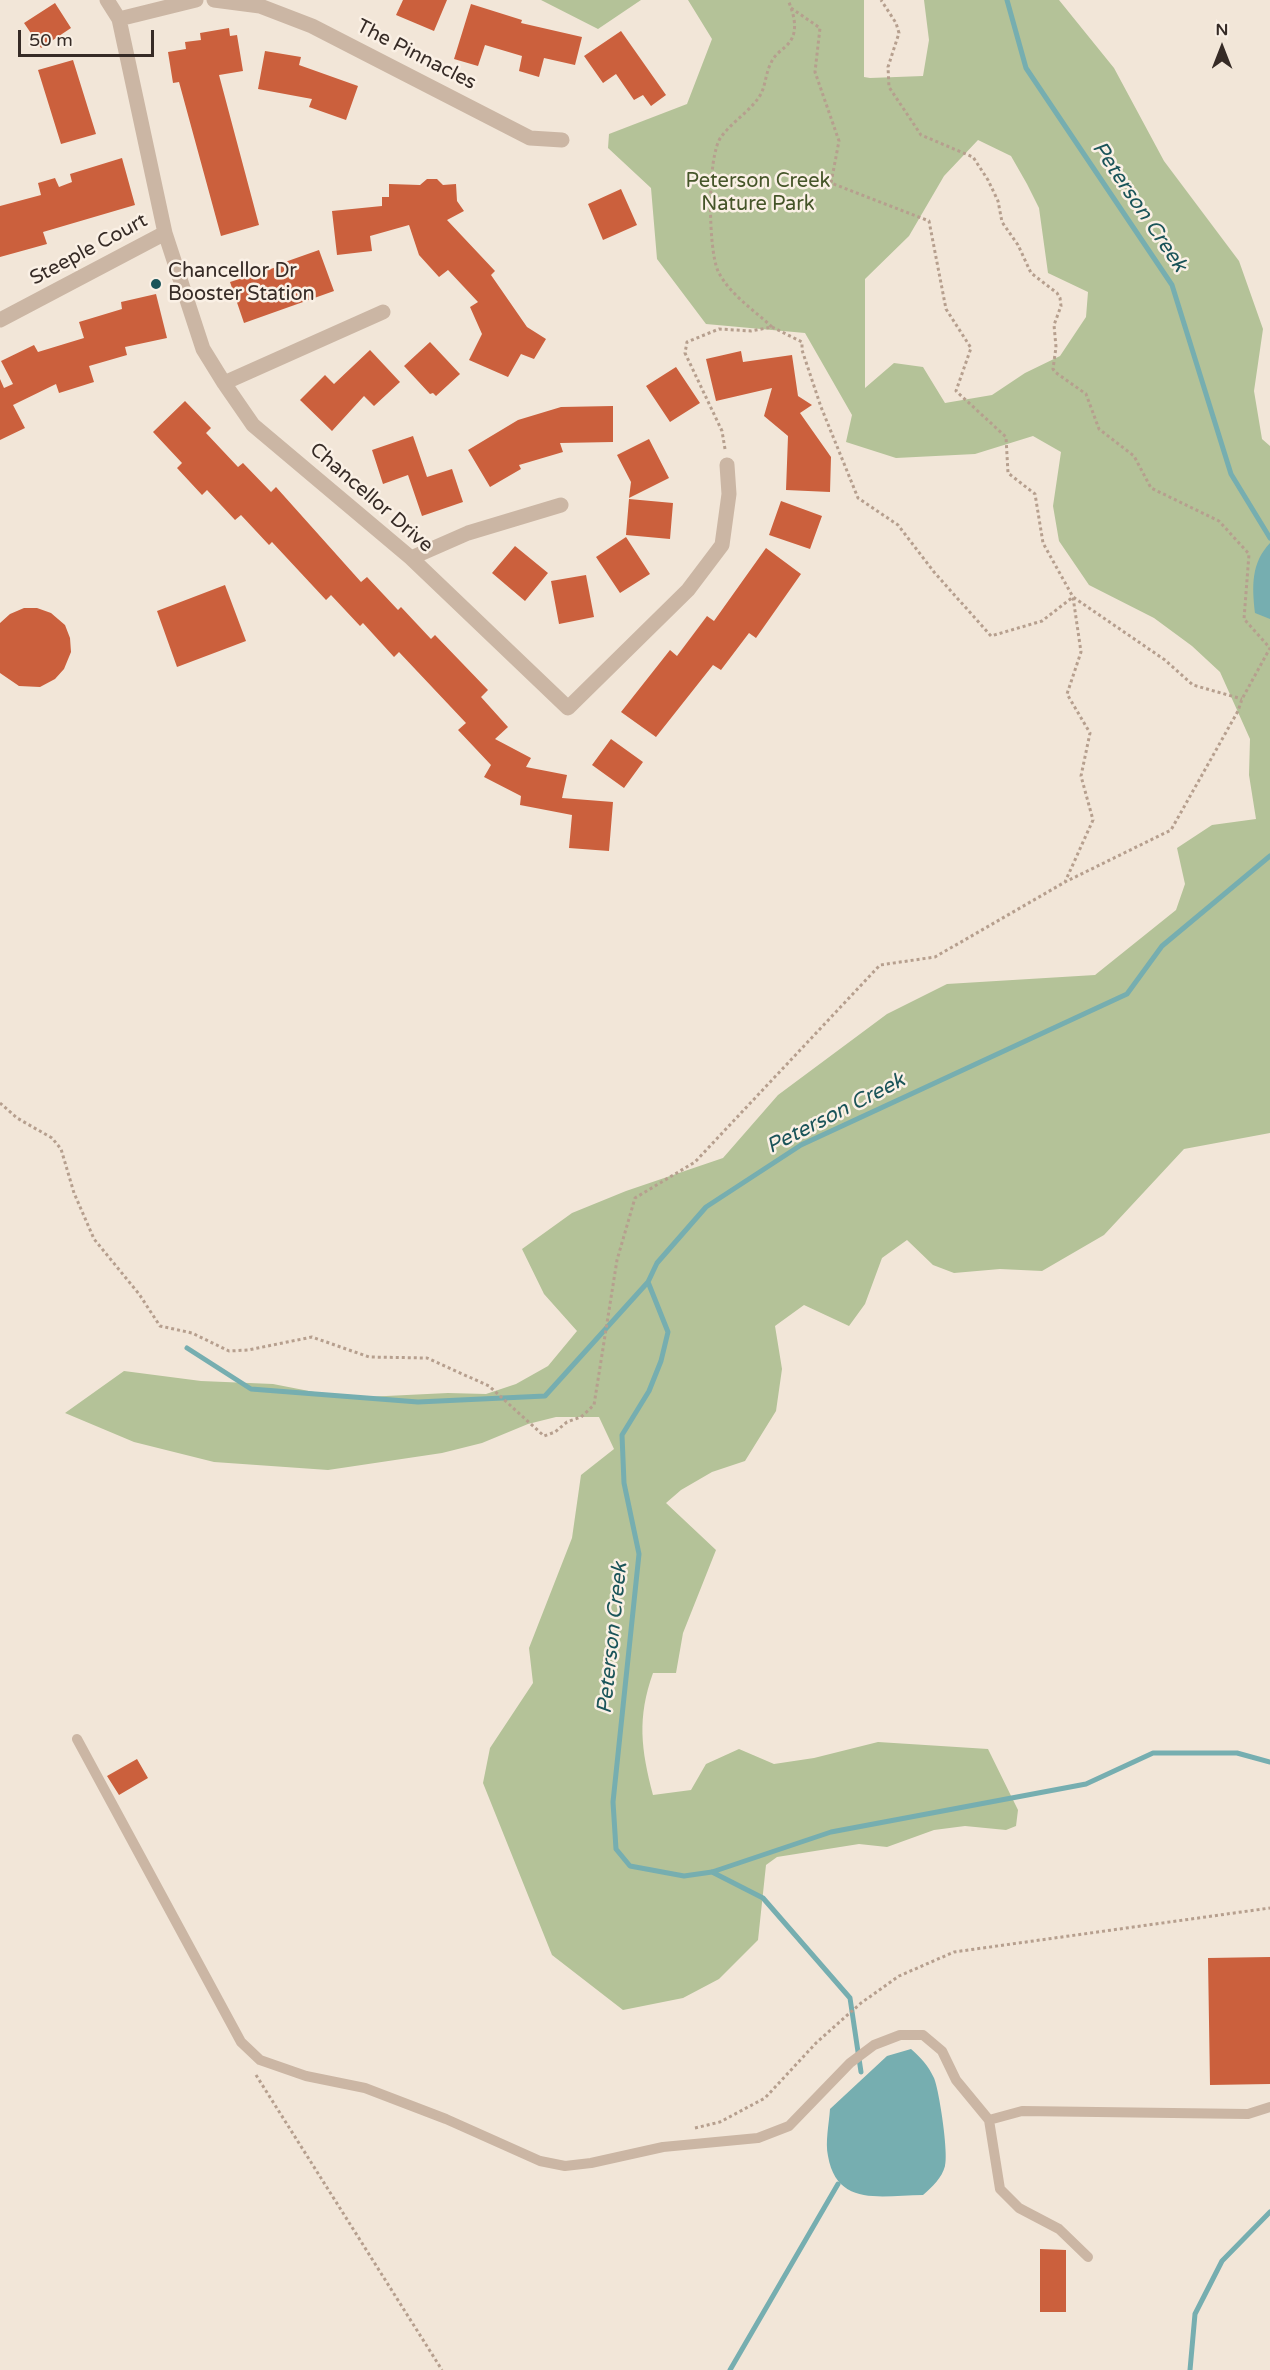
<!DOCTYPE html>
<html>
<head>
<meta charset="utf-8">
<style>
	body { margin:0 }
	#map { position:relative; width:1270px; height:2370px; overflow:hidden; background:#f2e6d8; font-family:"Varela Round",sans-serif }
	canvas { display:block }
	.north { position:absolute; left:1192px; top:18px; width:60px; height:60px; -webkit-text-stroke:4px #faf0e5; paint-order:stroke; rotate:0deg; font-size:16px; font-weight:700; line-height:24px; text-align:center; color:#362b26 }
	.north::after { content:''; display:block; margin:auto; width:21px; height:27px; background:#362b26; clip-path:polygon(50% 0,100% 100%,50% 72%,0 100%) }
	.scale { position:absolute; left:18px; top:30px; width:136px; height:27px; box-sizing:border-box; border:3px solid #362b26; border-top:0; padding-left:8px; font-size:18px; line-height:21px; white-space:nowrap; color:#362b26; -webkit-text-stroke:4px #faf0e5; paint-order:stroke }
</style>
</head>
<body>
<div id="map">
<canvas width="1270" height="2370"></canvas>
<div class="north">N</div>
<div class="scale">50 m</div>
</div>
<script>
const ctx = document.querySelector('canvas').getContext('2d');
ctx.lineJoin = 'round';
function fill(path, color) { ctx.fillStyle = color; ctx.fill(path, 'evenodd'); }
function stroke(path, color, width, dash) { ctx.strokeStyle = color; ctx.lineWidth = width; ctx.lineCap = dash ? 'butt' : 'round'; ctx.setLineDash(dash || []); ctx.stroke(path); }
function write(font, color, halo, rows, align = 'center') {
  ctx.font = font + ' "Varela Round",sans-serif'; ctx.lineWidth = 5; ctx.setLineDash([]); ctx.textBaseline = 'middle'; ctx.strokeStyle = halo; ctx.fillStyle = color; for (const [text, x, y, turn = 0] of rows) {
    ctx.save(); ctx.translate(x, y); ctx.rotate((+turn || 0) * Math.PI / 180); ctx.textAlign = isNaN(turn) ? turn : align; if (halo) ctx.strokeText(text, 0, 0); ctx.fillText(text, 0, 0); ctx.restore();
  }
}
fill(new Path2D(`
	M541,0H641L598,29Z
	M688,0H864V77L870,78L923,76L929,40L924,0H1059L1114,68L1164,161L1239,261L1263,329L1254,391L1262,439L1270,446V1133L1184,1149L1104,1235L1042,1271L1000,1269L954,1273L933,1265L907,1240L882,1258L865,1304L849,1326L804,1305L775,1326L782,1369L776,1411L745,1461L712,1472L681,1490L666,1503L716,1550L683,1633L676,1673H653C637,1718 641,1749 653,1795L691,1790L706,1764L739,1749L774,1764L814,1758L878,1742L988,1749L1018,1810L1016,1826L1006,1830L965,1826L934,1830L887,1847L859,1844L777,1857L766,1865L758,1940L719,1979L683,1998L623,2010L552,1955L483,1783L490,1748L533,1683L529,1648L572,1538L581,1475L614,1449L599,1417H556L528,1424L482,1443L442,1453L328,1470L214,1462L134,1442L65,1413L124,1371L201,1381L273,1384L345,1398L448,1393L486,1394L516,1384L548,1366L577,1331L544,1294L522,1249L572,1213L626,1191L723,1158L778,1095L887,1014L947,984L1095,975L1176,910L1185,884L1177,848L1212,825L1256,819L1249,775L1250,739L1220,672L1192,646L1154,618L1089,585L1059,541L1053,506L1061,452L1033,436L975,454L896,458L846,442L852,415L805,333L706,324L657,259L651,188L608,148L609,134L687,104L712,39ZM978,140L1011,156L1027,184L1039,208L1048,273L1088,292L1086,317L1060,356L1025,373L992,395L945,403L923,367L894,363L865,388V279L909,236L944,176Z`), '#b4c298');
fill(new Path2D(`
	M1270,543V619L1255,613C1252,586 1251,563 1270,543Z
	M911,2049C921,2058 928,2065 934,2078C939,2089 949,2154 945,2166C942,2178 932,2187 923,2195C883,2195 837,2208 828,2156C825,2142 829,2124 830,2109L887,2056Z`), '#76aeb0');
stroke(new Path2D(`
	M1007,0L1026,68L1172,285L1231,474L1270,538
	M648,1282L668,1332L661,1361L649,1391L622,1435L624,1483L639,1554L613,1802L616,1849L630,1866L684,1876L712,1872L831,1832L1086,1784L1153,1753H1237L1270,1762
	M187,1348L251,1389L418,1402L545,1396L648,1282L657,1263L706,1207L801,1145L1127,994L1162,946L1270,856
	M712,1872L763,1898L850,1998L861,2072
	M730,2370L838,2184
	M1190,2370L1195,2314L1222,2261L1270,2212`), '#76aeb0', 5);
fill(new Path2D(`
	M403,0H447L434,31L396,15Z
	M55,3L71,28L41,48L24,23Z
	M471,4L522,20L521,23L582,37L575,65L544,58L539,77L519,71L522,56L485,45L478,66L454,59Z
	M229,28L230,36L237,35L243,71L219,75L259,225L221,236L179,82L173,83L168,52L186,49L185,42L201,40L200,33Z
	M621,31L666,95L651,106L643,95L634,100L616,74L603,83L584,56Z
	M265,51L301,57L299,65L358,86L346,120L309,107L312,99L258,89Z
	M73,60L96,134L61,144L38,70Z
	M122,158L135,205L43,232L47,244L0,257V206L41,195L38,183L55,178L59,187L72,182L70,174Z
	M427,179H437L443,185L456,184L457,201L464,211L447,220L495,271L491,275L527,327L546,339L534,359L521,354L508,377L469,360L482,334L470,307L478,302L448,270L439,277L419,255L409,225L370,236L372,251L337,255L332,211L382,206V197H389V184L420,185Z
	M621,189L637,225L603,240L588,204Z
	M319,250L334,291L244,323L230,282L286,264L285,262Z
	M156,294L167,338L125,347L127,355L89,366L94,382L59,393L56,384L13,405L25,428L0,440V379L4,388L13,384L1,361L34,345L38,352L84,338L79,322L122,309L121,302Z
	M430,342L460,374L436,396L433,393L430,394L404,366Z
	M370,350L400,382L374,406L364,396L332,431L300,400L325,375L334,384Z
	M741,351L743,362L792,355L798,396L812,405L800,413L831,457L830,492L786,490L788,436L764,416L772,388L716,401L706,359Z
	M676,367L700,403L670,422L646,386Z
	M185,401L211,428L206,433L238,467L243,463L271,492L276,487L361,582L367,577L398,610L401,607L431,639L435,635L488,690L481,697L508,727L495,739L531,758L526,767L567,775L562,798L613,802L609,851L569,848L572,815L520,805L521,796L484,777L491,765L458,730L466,723L399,652L394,657L363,623L360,626L331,595L326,600L272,542L269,545L241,515L235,520L207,490L202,495L177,468L182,463L153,432Z
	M613,406V442L560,443L563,452L519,465L521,469L490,487L468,450L518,420L561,407Z
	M413,436L427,477L452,469L463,502L422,516L408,475L383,484L372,450Z
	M649,439L669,478L629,498L631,482L617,455Z
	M629,499L673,503L670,539L626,535Z
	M781,501L822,516L810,549L769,535Z
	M626,537L650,574L620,593L596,557Z
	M515,546L548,573L525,601L492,573Z
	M766,548L801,574L756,638L749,633L721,670L713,665L656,737L621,712L670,650L677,656L707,616L714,621Z
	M586,575L594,617L559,624L551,581Z
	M225,585L246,641L177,667L157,611Z
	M24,608H37L51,613L65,625L70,638L71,652L64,669L55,679L40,687L19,686L0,673V623L10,614Z
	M611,739L643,762L624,788L592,765Z
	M137,1759L148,1778L119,1795L107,1776Z
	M1270,1957V2084L1210,2085L1208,1958Z
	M1040,2249L1066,2250V2312H1040Z`), '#cb603d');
stroke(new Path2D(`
	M791,8L820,28L815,72L839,141L831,183L929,221L946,309L971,348L956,391L1006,437L1008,473L1035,494L1043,543L1073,597L1081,652L1067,694L1090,733L1081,776L1093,820L1065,882
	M772,327L802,342V350L821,407L858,498L898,525L934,572L991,636L1042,621L1073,597L1165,660L1193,685L1242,699
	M725,449L722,431L685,353L687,342L719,329L751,331L772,327C754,310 729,294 718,271C708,249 707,156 721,137C732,122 749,112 759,97C766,87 765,74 771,63C774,55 781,51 786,46C800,34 794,14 788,0
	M0,1103L17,1118L52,1138L61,1149L74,1193L94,1239L139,1294L160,1326L192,1333L229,1351L248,1350L312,1337L369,1357L427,1358L489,1386L544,1436L555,1432L567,1422L581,1417L594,1405L617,1260L635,1198L695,1162L880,965L935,957L1065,882L1171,830L1238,711L1242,699L1270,648L1244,619L1249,554L1219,521L1151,488L1134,456L1099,429L1086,394L1055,372L1053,369L1056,347L1054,325L1061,306L1060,298L1057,293L1031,273L1018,245L1002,222L998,201L988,180L973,157L921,135L889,87L888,67L899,33L896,23L881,0
	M256,2075L442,2370
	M695,2128L720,2122L765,2098L816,2043L861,2003L899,1976L954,1952L1270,1908`), '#b69f8e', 3, [3, 3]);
stroke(new Path2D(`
	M77,1739L241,2042L260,2060L306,2076L365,2088L446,2119L540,2161L565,2166L591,2163L663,2147L758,2138L789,2126L850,2063L874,2045L900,2035H923L942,2051L956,2080L989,2120L1000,2189L1019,2208L1059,2229L1088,2257
	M989,2120L1022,2111L1248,2114L1270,2107`), '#cbb6a4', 10);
stroke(new Path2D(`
	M107,0L119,19L165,233L203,349L224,383L253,425L411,558L568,708L688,590L722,545L729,494L727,465
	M214,0L260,6L312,26L530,138L562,140
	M119,19L196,0
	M0,320L165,233
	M224,383L383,312
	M411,558L468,533L561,505`), '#cbb6a4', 15);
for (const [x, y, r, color] of [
	[156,284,6,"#1a5459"]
]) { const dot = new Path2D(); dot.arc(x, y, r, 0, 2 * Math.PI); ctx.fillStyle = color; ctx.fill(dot); stroke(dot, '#faf0e5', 2); }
write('20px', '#362b26', '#faf0e5', [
	["The Pinnacles",416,55,27],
	["Steeple Court",89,250,-28],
	["Chancellor Drive",371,498,41]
]);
write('20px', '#455529', '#faf0e5', [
	["Peterson Creek",758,182],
	["Nature Park",758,205]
]);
write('20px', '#362b26', '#faf0e5', [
	["Chancellor Dr",168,272],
	["Booster Station",168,295]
], 'left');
write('italic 21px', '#1a5459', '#faf0e5', [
	["Peterson Creek",1139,207,56],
	["Peterson Creek",836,1114,-27],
	["Peterson Creek",613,1638,-84]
]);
</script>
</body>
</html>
